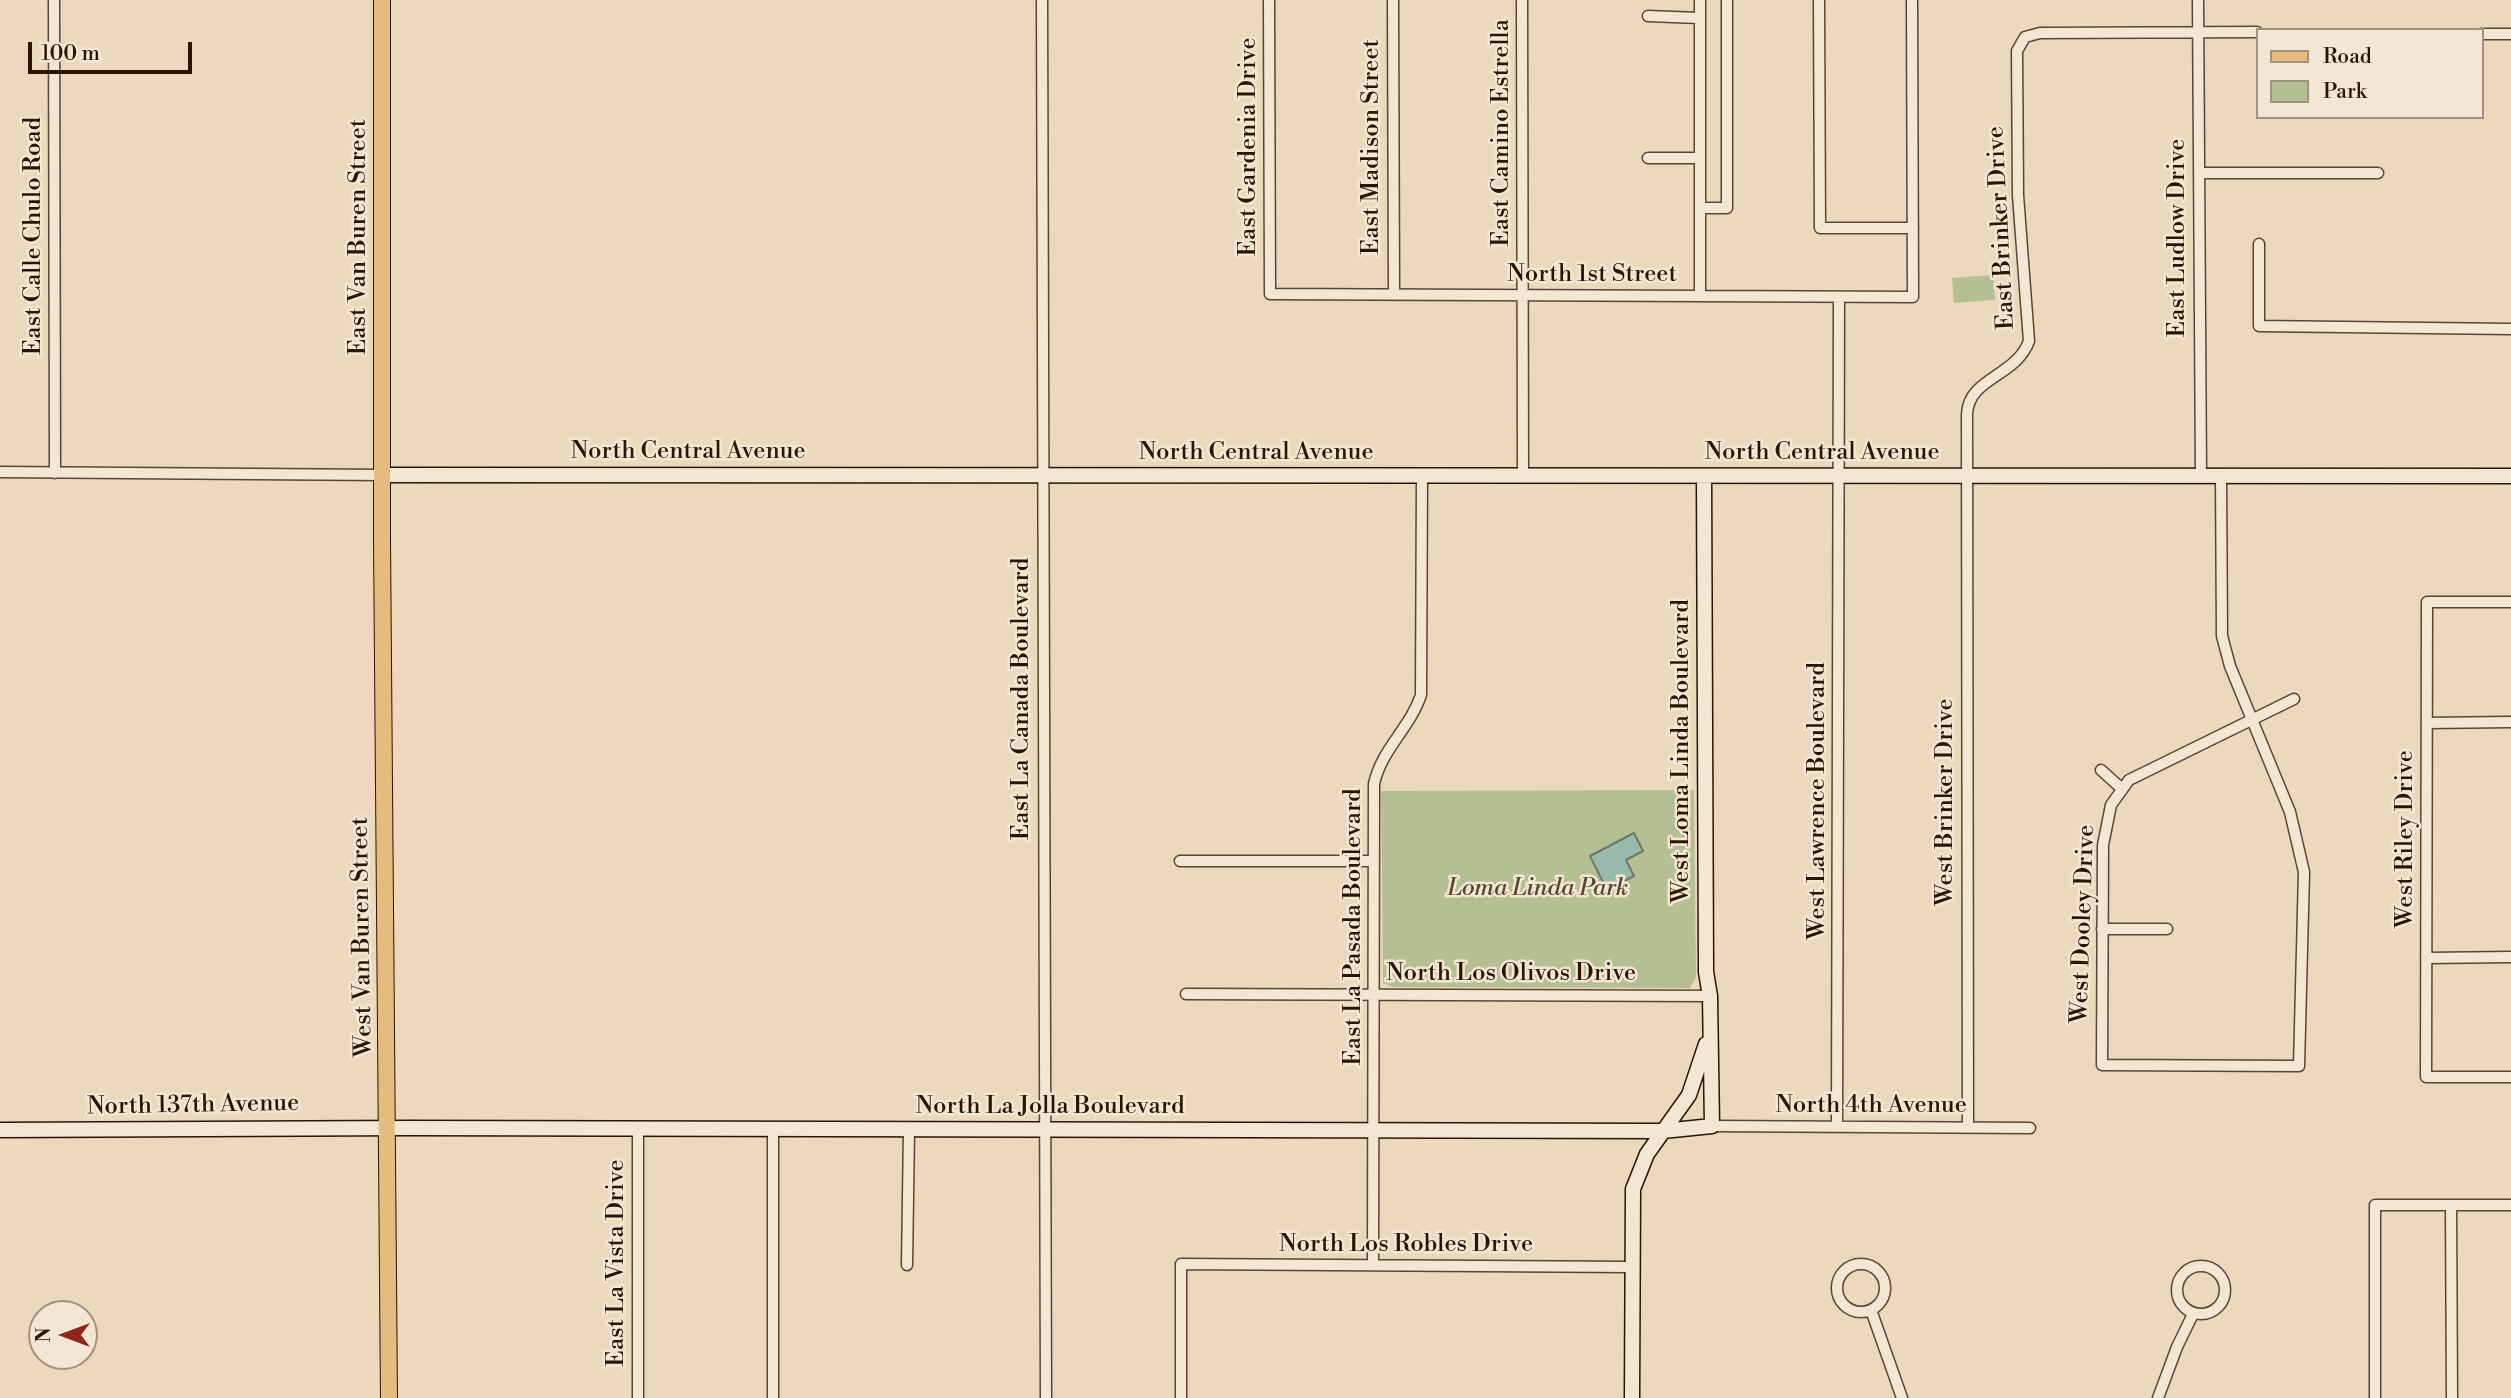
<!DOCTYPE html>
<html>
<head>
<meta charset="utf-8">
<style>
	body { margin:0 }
	#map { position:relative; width:2511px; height:1398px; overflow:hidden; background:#ecd8bc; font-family:"Libre Bodoni",serif }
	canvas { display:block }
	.legend { position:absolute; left:2256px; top:28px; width:228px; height:91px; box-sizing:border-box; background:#f3e6d3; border:2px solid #a2927f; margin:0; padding:9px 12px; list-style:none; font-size:21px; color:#291501 }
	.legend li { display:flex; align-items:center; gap:14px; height:35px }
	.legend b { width:35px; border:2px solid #a2927f }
	.north { position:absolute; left:28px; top:1300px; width:70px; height:70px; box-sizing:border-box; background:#f3e6d3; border:2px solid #a2927f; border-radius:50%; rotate:270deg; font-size:19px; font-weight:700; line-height:28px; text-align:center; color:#291501 }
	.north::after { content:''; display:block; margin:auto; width:24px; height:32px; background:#8f2418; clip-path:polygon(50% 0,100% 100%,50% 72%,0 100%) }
	.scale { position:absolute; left:28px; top:42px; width:164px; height:32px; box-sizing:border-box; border:4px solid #291501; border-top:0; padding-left:9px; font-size:21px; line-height:24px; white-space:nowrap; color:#291501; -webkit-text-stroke:5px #f3e6d3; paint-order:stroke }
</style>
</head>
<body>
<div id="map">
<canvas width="2511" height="1398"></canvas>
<ul class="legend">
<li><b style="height:9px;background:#e6bc7e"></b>Road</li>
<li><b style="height:19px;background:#b4bf93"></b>Park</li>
</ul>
<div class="north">N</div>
<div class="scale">100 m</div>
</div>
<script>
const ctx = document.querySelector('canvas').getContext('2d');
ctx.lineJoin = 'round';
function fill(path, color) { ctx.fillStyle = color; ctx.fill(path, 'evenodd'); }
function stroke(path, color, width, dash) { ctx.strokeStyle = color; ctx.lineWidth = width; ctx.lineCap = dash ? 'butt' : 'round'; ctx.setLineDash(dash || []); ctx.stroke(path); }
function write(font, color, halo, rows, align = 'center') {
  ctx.font = font + ' "Libre Bodoni",serif'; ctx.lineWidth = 5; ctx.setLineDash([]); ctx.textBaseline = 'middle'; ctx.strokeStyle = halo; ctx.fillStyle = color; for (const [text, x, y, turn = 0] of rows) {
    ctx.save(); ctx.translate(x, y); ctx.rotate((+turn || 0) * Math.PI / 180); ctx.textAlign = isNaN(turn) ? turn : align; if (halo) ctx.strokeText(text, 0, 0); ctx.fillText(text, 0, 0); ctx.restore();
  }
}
fill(new Path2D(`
	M1993,275L1995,300L1954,303L1952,278Z
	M1694,790L1696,977L1690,988L1393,987L1383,983L1381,791Z`), '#b4bf93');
const water = new Path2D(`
	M1634,833L1643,851L1626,860L1634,876L1607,890L1590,856Z`);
fill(water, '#99baac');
stroke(water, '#6c7868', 2);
const street = new Path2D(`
	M54,0L55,473
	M1042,0L1046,1398
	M1269,0L1270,294L1913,297L1912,0
	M1393,0L1394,295
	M1522,0L1523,476
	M1700,0V296
	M1819,0L1820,228H1913
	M2198,0L2201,477
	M1648,16L1699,18
	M2481,34H2511
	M1648,158H1700
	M2199,173H2378
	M1700,208H1727V0
	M2259,244V326L2511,329
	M0,472L382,475
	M2221,476L2222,636L2230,666L2290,812L2304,872L2299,1066L2102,1065L2103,845L2111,805L2129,780L2294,699
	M2511,602H2427L2426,1077H2511
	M2427,723L2511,722
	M2101,770L2121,788
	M1180,861H1373
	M2102,929H2167
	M2427,958L2511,957
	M1186,994L1710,996
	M1712,1126L2030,1128
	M1837,1126L1839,297
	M1968,1127L1967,414C1969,377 2016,377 2029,341L2018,195L2017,51L2025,37L2040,33L2257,32
	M773,1129V1398
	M2451,1205L2452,1398
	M1837 1288a24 24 0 1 1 48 0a24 24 0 1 1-48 0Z
	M907,1265L909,1130
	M1373,1265L1374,784C1381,750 1410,728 1421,695L1422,476
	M2177 1290a24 24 0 1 1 48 0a24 24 0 1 1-48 0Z
	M1871,1310L1902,1398
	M638,1398V1128
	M1181,1398V1264L1631,1267
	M2158,1398L2177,1347L2193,1314
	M2375,1398V1205H2511`);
const secondary = new Path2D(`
	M382,475L2511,476
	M0,1130L409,1128L1663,1131L1712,1126L1710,996L1706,972L1704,476
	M1632,1398L1633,1189L1647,1154L1689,1095L1706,1044`);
const primary = new Path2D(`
	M382,0V540L389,1398`);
stroke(street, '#5a4630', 13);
stroke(secondary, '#291501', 17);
stroke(primary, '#291501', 18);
stroke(street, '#f3e6d3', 10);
stroke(secondary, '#f3e6d3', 14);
stroke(primary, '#e6bc7e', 16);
write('24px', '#291501', '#f3e6d3', [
	["East Camino Estrella",1502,133,-90],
	["East Gardenia Drive",1249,147,-90],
	["East Madison Street",1372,147,-90],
	["East Brinker Drive",2002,228,-93],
	["East Calle Chulo Road",34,236,-90],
	["East Van Buren Street",359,237,-90],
	["East Ludlow Drive",2178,238,-90],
	["North 1st Street",1592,275],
	["North Central Avenue",688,452],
	["North Central Avenue",1256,453],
	["North Central Avenue",1822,453],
	["East La Canada Boulevard",1022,699,-90],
	["West Loma Linda Boulevard",1682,751,-90],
	["West Lawrence Boulevard",1818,801,-90],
	["West Brinker Drive",1946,802,-90],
	["West Riley Drive",2406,839,-90],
	["West Dooley Drive",2084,924,-88],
	["East La Pasada Boulevard",1354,927,-90],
	["West Van Buren Street",363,937,-91],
	["North Los Olivos Drive",1511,974],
	["North 137th Avenue",193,1106,-1],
	["North 4th Avenue",1871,1106],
	["North La Jolla Boulevard",1050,1107],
	["North Los Robles Drive",1406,1245],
	["East La Vista Drive",617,1263,-90]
]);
write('italic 24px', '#53482d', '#f3e6d3', [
	["Loma Linda Park",1538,889]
]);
</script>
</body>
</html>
